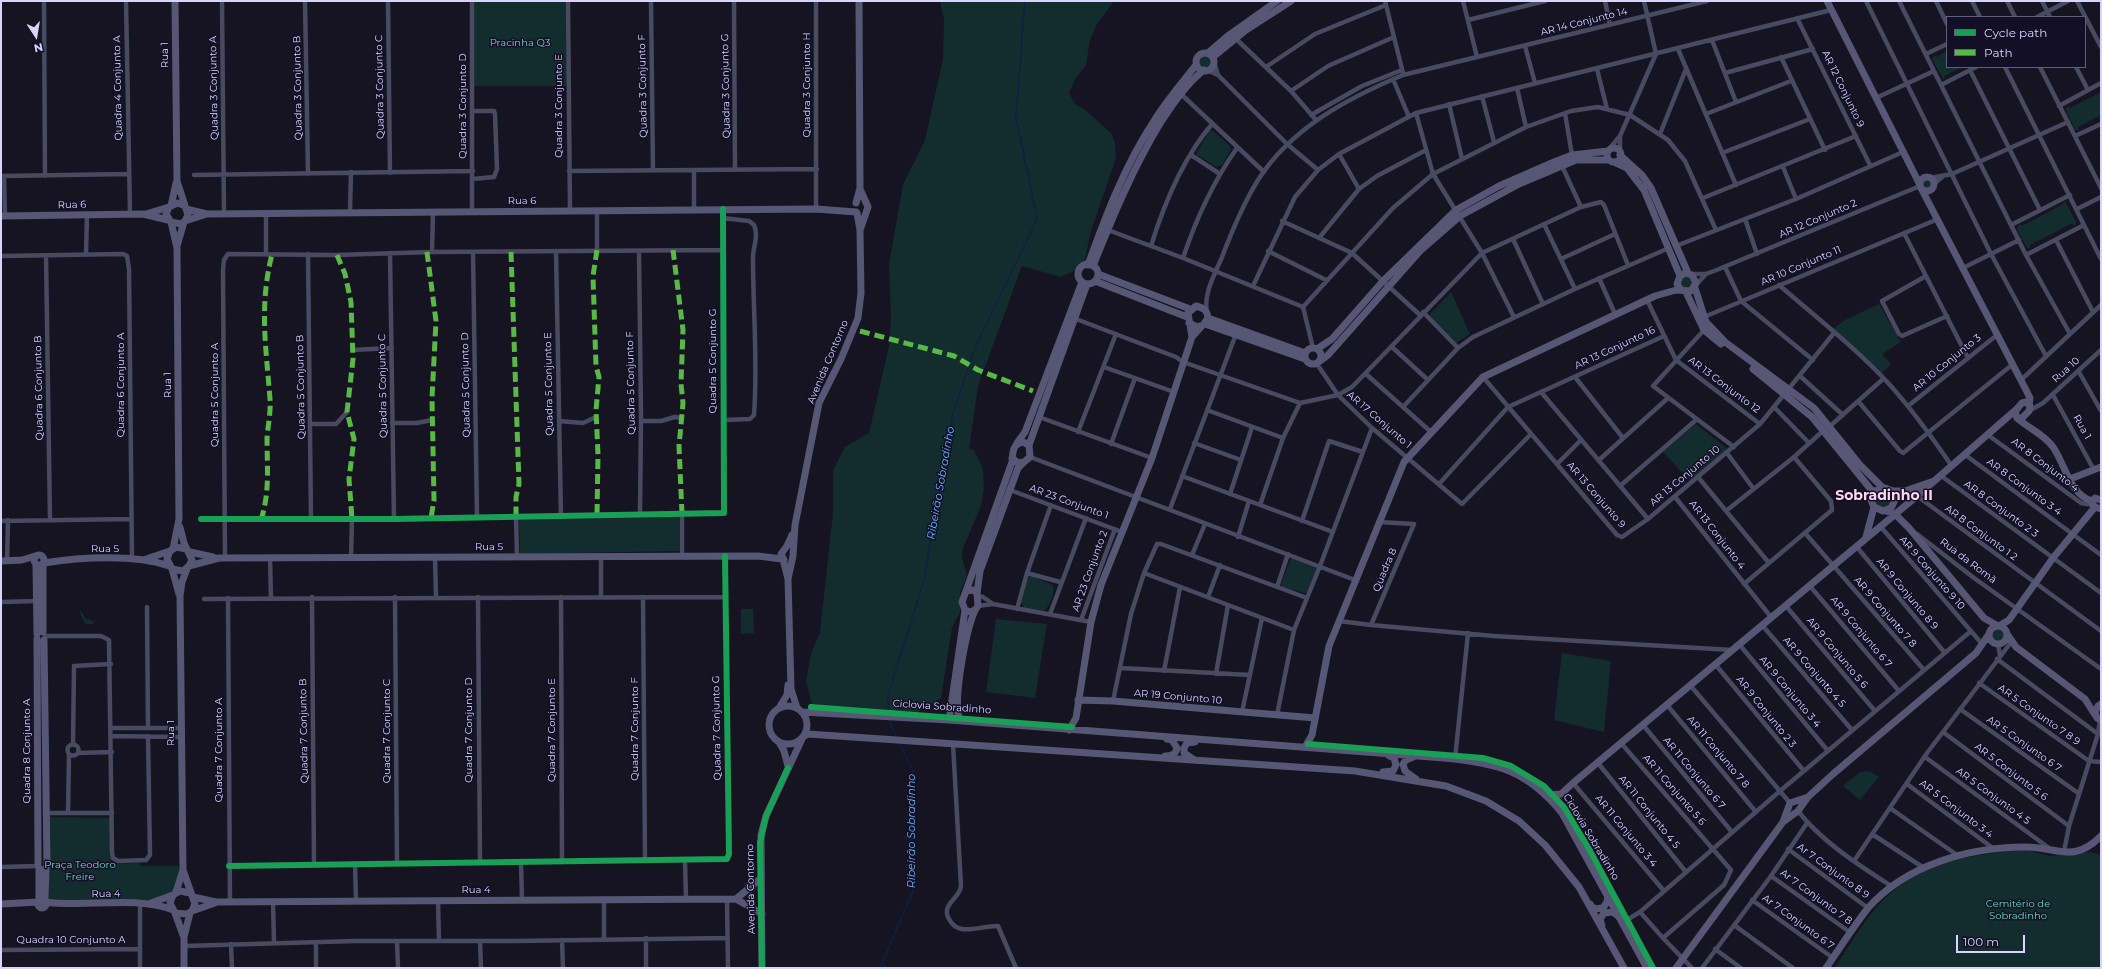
<!DOCTYPE html>
<html>
<head>
<meta charset="utf-8">
<style>
	body { margin:0 }
	#map { position:relative; width:2102px; height:969px; overflow:hidden; background:#161421; font-family:Montserrat,sans-serif }
	canvas { display:block }
	.frame { position:absolute; inset:0; border:2px solid #d9d4ff; pointer-events:none }
	.legend { position:absolute; left:1946px; top:16px; width:140px; height:52px; box-sizing:border-box; background:#130f26; border:1px solid #625e7d; margin:0; padding:5px 7px; list-style:none; font-size:12px; color:#d9d4ff }
	.legend li { display:flex; align-items:center; gap:8px; height:20px }
	.legend b { width:20px; border:1px solid #625e7d }
	.north { position:absolute; left:16px; top:16px; width:40px; height:40px; -webkit-text-stroke:3px #130f26; paint-order:stroke; rotate:168deg; font-size:11px; font-weight:700; line-height:16px; text-align:center; color:#d9d4ff }
	.north::after { content:''; display:block; margin:auto; width:14px; height:18px; background:#d9d4ff; clip-path:polygon(50% 0,100% 100%,50% 72%,0 100%) }
	.scale { position:absolute; left:1956px; top:935px; width:69px; height:18px; box-sizing:border-box; border:2px solid #d9d4ff; border-top:0; padding-left:5px; font-size:12px; line-height:14px; white-space:nowrap; color:#d9d4ff; -webkit-text-stroke:3px #130f26; paint-order:stroke }
</style>
</head>
<body>
<div id="map">
<canvas width="2102" height="969"></canvas>
<div class="frame"></div>
<ul class="legend">
<li><b style="height:5px;background:#1a9f57"></b>Cycle path</li>
<li><b style="height:5px;background:#58b947"></b>Path</li>
</ul>
<div class="north">N</div>
<div class="scale">100 m</div>
</div>
<script>
const ctx = document.querySelector('canvas').getContext('2d');
ctx.lineJoin = 'round';
function fill(path, color) { ctx.fillStyle = color; ctx.fill(path, 'evenodd'); }
function stroke(path, color, width, dash) { ctx.strokeStyle = color; ctx.lineWidth = width; ctx.lineCap = dash ? 'butt' : 'round'; ctx.setLineDash(dash || []); ctx.stroke(path); }
function write(font, color, halo, rows, align = 'center') {
  ctx.font = font + ' Montserrat,sans-serif'; ctx.lineWidth = 3; ctx.setLineDash([]); ctx.textBaseline = 'middle'; ctx.strokeStyle = halo; ctx.fillStyle = color; for (const [text, x, y, turn = 0] of rows) {
    ctx.save(); ctx.translate(x, y); ctx.rotate((+turn || 0) * Math.PI / 180); ctx.textAlign = isNaN(turn) ? turn : align; if (halo) ctx.strokeText(text, 0, 0); ctx.fillText(text, 0, 0); ctx.restore();
  }
}
fill(new Path2D(`
	M473,1H566L567,86H474Z
	M940,1H1114L1097,24L1090,40L1086,65L1075,79L1069,93L1075,104L1083,108L1111,133L1115,143L1116,158L1090,234L1085,260L1074,271L1061,277L1022,266L978,386L969,449L974,450L983,469L984,488L981,506L963,548L962,557L967,576L960,593V612L952,628L941,698L916,713L812,704L806,681L811,654L820,632L833,512V470L845,447L869,433L889,346L891,319L889,264L903,185L925,140L943,59L944,19Z
	M1947,51V67H1962L1944,76L1945,79H1943L1932,59L1934,55L1937,57Z
	M1197 62a8 8 0 1 1 16 0a8 8 0 1 1-16 0Z
	M2101,92V115L2078,127L2079,130H2075L2066,111V108L2069,106L2070,108Z
	M1212,130L1230,146L1231,150L1222,165L1216,167L1196,154L1209,131Z
	M1922 185a5 5 0 1 1 10 0a5 5 0 1 1-10 0Z
	M2065,201L2076,222L2075,226L2071,224L2030,245L2031,248H2027L2017,230L2018,226L2021,224L2022,226L2063,204Z
	M1684,276L1692,277L1693,288H1681V279Z
	M1451,292L1470,334L1456,343L1429,315Z
	M1879,304L1901,342L1882,354L1891,364L1882,373L1833,329L1845,320Z
	M1696,424L1728,449L1690,481L1663,452Z
	M1886,488L1894,497L1887,509L1875,506L1873,495Z
	M679,517V551L520,554L519,520Z
	M1291,558L1316,567V570L1307,592L1305,593L1282,587L1281,584Z
	M1031,576L1053,585C1055,593 1050,606 1044,611L1024,608L1021,603L1027,579Z
	M741,609H753L754,633L741,634Z
	M80,610L87,620L89,619L94,622L92,624H86L81,616Z
	M996,619L1047,624L1035,698L986,692Z
	M1991 635a7 7 0 1 1 14 0a7 7 0 1 1-14 0Z
	M1562,653L1611,661L1604,732L1554,720Z
	M1869,771L1879,777L1860,800L1843,786L1860,772Z
	M48,817L110,818L111,864L139,863L140,866H179V878L172,894L153,902L49,900Z
	M2026,850L2050,856L2090,852L2101,855V968H1835C1852,942 1869,910 1894,890C1932,860 1979,853 2026,850Z`), '#132c2d');
stroke(new Path2D(`
	M889,715L888,695L924,580L953,414L974,350L1037,219L1016,117L1025,1
	M889,719L896,737
	M883,963L886,968
	M880,968L913,891V771L899,743`), '#0d2144', 1.5);
stroke(new Path2D(`
	M44,1L45,176
	M126,1L130,214
	M222,1L224,213
	M305,1L308,174
	M388,1L390,173
	M472,1V211
	M568,1L570,211
	M651,1L653,170
	M734,1L735,170
	M816,1V209
	M1385,1L1403,73
	M1463,1L1477,57
	M1605,1L1610,25
	M1644,1L1656,54
	M1866,1L1991,254L2046,356
	M1899,1L2026,255L2070,334
	M1936,1L1947,24
	M1972,1L1980,17
	M2007,1L2015,17
	M2042,1L2050,17
	M2077,1L2101,47
	M2037,17L2068,1
	M1797,18L1870,165
	M1468,20L1545,1
	M1235,38L1291,91L1316,120
	M1712,40L1736,102
	M1525,46L1535,83
	M1678,49L1736,185
	M1926,54L1947,44
	M1781,57L1825,150
	M1214,62L1218,75L1287,144L1318,170
	M1266,67L1315,34L1386,5
	M2005,67L2101,259
	M2040,67L2101,188
	M2076,67L2088,90
	M1597,69L1607,109
	M1207,70L1218,75
	M1970,70L2040,210
	M1725,73L1813,49
	M1393,79L1409,117
	M1941,85L1976,67
	M1517,88L1526,127
	M1291,91L1328,66L1394,37
	M1181,94L1264,172
	M1482,96L1494,142
	M1876,98L1934,71
	M1449,104L1462,159
	M2059,106L2101,83
	M473,111H494L495,114L497,169L494,177L473,179
	M1416,113L1433,174L1482,253L1514,317
	M1565,113L1572,155
	M1706,114L1791,81
	M1311,115L1362,86L1402,70
	M1660,134L1686,69
	M1620,136V153
	M2075,136L2101,124
	M1609,149L1620,136L1656,54
	M1722,153L1810,119
	M1339,154L1359,189
	M1191,155L1220,174
	M1562,166L1581,207
	M1783,167L1796,199
	M569,171L817,169
	M194,175L473,171
	M1,176L129,174
	M4,176L5,215
	M1930,178L1952,174L2068,122
	M1934,184L1942,177
	M1703,198L1856,136
	M2077,209L2101,197
	M694,210V170
	M350,212L351,172
	M266,213V254
	M723,218L749,221L754,225C759,237 753,246 753,258C753,311 758,363 754,415L750,419L724,420
	M1745,219L1757,254
	M1282,221L1352,253L1420,315
	M1544,224L1575,289
	M2011,225L2070,195
	M1108,230L1183,258L1303,307
	M1904,233L1968,358
	M1319,238L1359,189L1377,176L1426,150
	M1513,239L1543,304
	M2056,240L2093,312
	M1151,246C1164,204 1183,158 1212,124
	M1676,246L1796,199L1903,152
	M597,250V211
	M556,251L561,517
	M639,251L641,417L640,515
	M1268,251L1326,280
	M432,252L433,212
	M473,252L477,517
	M390,253L394,519
	M86,254L87,215
	M308,254L311,519
	M2026,255L2084,225
	M1,256L123,254L127,256L129,269L132,559
	M46,256L50,520
	M1183,258C1196,219 1213,182 1237,148
	M1561,259L1615,234
	M1725,267L1741,301L1813,360
	M1963,268L2019,240
	M1691,274H1706L1714,271L1920,186
	M1926,276L1882,301L1899,334L1902,336L1947,316
	M1599,278L1615,314
	M1696,285L1706,274
	M1779,285C1816,317 1857,349 1890,385C1913,411 1932,437 1951,465
	M1253,286L1295,197L1318,170L1339,154L1416,113L1831,10
	M1647,300L1676,360L1760,424
	M1303,307L1393,208L1433,174L1526,127L1571,111L1598,107L1630,115L1668,140L1685,161L1716,230
	M1303,307L1313,348
	M1207,312C1203,294 1215,274 1222,257C1232,231 1243,204 1258,180C1291,128 1348,98 1403,75L1707,1
	M1423,312L1458,348
	M1704,317L1938,219
	M1076,319L1176,357L1183,362L1300,403L1338,395L1352,387L1482,253L1581,207L1601,202L1604,205L1628,265
	M1704,330L1653,386L1734,447
	M1392,347L1428,380
	M352,350L392,348
	M1317,364L1338,395L1372,428L1462,504L1531,434
	M1104,367L1174,392
	M2079,372L2101,411
	M1366,374L1431,432
	M1800,376L1843,415
	M1483,377L1617,535L1622,537L1648,519L1760,424L1834,333
	M1575,377L1623,438
	M2021,380L2101,305
	M1541,392L1648,519
	M2053,395L2094,470
	M1858,401L1900,451L1903,453L2013,364
	M1908,406L1997,335
	M1403,407L1458,348L1473,337L1575,289L1669,248
	M1775,408L1809,443
	M1207,410L1283,438
	M2029,411L2043,403L2101,350
	M1039,417L1152,458
	M559,421L583,423L596,417
	M641,421H661L675,417L682,418
	M392,423H417L432,420
	M310,424H336L347,412
	M1829,427L1883,379
	M1078,432L1116,334
	M1988,435L2081,503L2093,505
	M1194,443L1241,460
	M1111,444L1135,378
	M1727,453L1753,488
	M1964,454L2101,555
	M1030,457L1355,580
	M1599,460L1668,398
	M1557,464L1581,440
	M1940,475L2101,593
	M1182,476L1333,532
	M1698,477L1769,563
	M1439,484L1508,407L1664,336
	M1620,486L1696,420
	M1010,490L1122,532
	M1230,494L1252,427
	M1917,496L2101,631
	M1675,497L1771,617
	M1260,505L1283,438L1300,403
	M1170,509L1236,334
	M1726,511L1794,457L1824,430
	M516,517L517,557
	M201,519H394L724,513L723,209
	M1,521L131,519
	M1302,521L1329,441L1363,452
	M1880,526L1983,645
	M1805,533L1924,670
	M1917,534L1974,578L2101,669
	M1238,537L1249,501
	M1856,546L1945,653
	M1192,555L1205,524
	M601,556V597
	M682,556V514
	M435,557L436,597
	M225,558L223,270L224,260L228,254L337,255L432,252L722,250
	M270,558L271,598
	M351,558L352,519
	M7,561L8,520
	M1027,573L1060,582
	M1144,573L1294,630
	M1744,584L1832,510L1831,501L1794,457
	M1809,585L1899,691
	M1277,587L1288,554
	M978,596L983,597L993,604
	M312,597L314,865
	M395,597L397,864
	M478,597L480,863
	M561,597L562,862
	M643,597L645,861
	M1208,597L1220,565
	M228,598L230,902
	M204,599L726,597
	M1,602L37,601
	M1785,605L1875,711
	M978,606L993,604L1091,622
	M147,607L148,728
	M1017,609L1027,573L1051,505
	M1050,614L1086,518
	M1081,620L1115,529
	M1339,621L1371,625L1414,524L1378,522
	M1371,625L1494,636L1732,650
	M1762,625L1852,730
	M45,636H101L109,640L112,852L113,858L118,861L146,860L150,855L148,736
	M1739,644L1828,751
	M1998,644L2000,656
	M1997,659L2098,734
	M1715,664L1804,771
	M1121,668L1250,675
	M1164,671L1180,587
	M1216,674L1228,605
	M1979,683L2089,761
	M1690,685L1790,803
	M1113,701L1131,614L1144,573L1157,544H1161L1307,598
	M1667,705L1756,812
	M1960,709L2078,793
	M1242,712L1262,618
	M1277,715L1294,630L1320,566L1372,428
	M1643,725L1732,832
	M111,728H181
	M1943,732L2069,826
	M112,736L181,737
	M1621,743L1731,870L1724,885L1663,938L1640,912
	M953,744L961,886C960,895 952,899 948,907C946,911 947,916 949,919C958,938 982,925 998,926L1016,968
	M67.5 750a5.5 5.5 0 1 1 11 0a5.5 5.5 0 1 1-11 0Z
	M73,745L74,666L111,664
	M78,753L112,752
	M1925,757L2049,848
	M1455,759L1468,633
	M2089,761L2101,762
	M1598,763L1686,872
	M1573,783L1664,891
	M1907,784L1994,849
	M1890,808L1957,855
	M1798,811C1822,842 1859,865 1891,886
	M45,813H112
	M68,813L69,754
	M1872,834L1924,868
	M1788,849L1868,908
	M2064,852L2069,826L2098,734L2100,720
	M685,860L686,899
	M1854,861L1927,753L2009,645
	M521,863L522,900
	M355,864L356,901
	M229,866L727,859L729,854L725,556
	M1,867L38,866
	M1771,876L1851,933
	M727,899L728,968
	M1752,900L1833,958
	M438,901L439,941
	M273,902L274,943
	M140,903V968
	M1622,923L1640,912L1780,791L1971,631
	M1734,925L1793,968
	M604,938V899
	M1663,938L1692,968
	M562,940L563,968
	M397,941L398,968
	M480,941L481,968
	M316,943V968
	M231,944L232,968
	M184,946L356,941H515L727,938
	M1715,949L1741,968
	M1,950L140,949
	M646,968V938
	M1702,968L1771,876L1807,823`), '#4a4962', 4.5);
stroke(new Path2D(`
	M175,1L177,181L188,215L185,221L181,224L171,222L166,214L169,207L177,203L183,205
	M1827,1L1920,185
	M1208,53L1229,35L1277,1
	M1196 62a9 9 0 1 1 18 0a9 9 0 1 1-18 0Z
	M1213,57L1246,30L1291,1
	M1607 155a7 7 0 1 1 14 0a7 7 0 1 1-14 0Z
	M1620,155L1642,175L1651,188L1688,273
	M1614,162L1627,168L1644,190L1680,276
	M1920 184a7 7 0 1 1 14 0a7 7 0 1 1-14 0Z
	M1921,188L2026,390L2030,398L2029,405
	M856,203L860,188L859,1
	M171,206L176,183
	M186,209L207,214L816,209L856,212
	M146,214L169,207
	M1,216L143,214L168,220
	M185,221L207,214
	M171,222L177,248L179,519L173,549
	M860,230L868,207L860,189
	M177,246L184,222
	M1078 274a10 10 0 1 1 20 0a10 10 0 1 1-20 0Z
	M1088,265C1106,215 1125,165 1154,121C1166,101 1182,83 1196,65
	M1093,266C1113,216 1133,168 1161,122C1173,104 1186,84 1204,70
	M1098,274L1190,309
	M1095,281L1187,317
	M1695,288L1706,322L1725,342L1814,408L1860,465L1882,487
	M1686,292L1704,330L1721,344
	M1208,318L1305,353
	M1189,323L1197,327L1203,325L1208,318C1207,310 1204,308 1196,306L1188,313L1192,337
	M1205,324L1305,359
	M1305 356a8 8 0 1 1 16 0a8 8 0 1 1-16 0Z
	M1317,349L1332,339L1383,281L1456,210L1499,186L1554,162L1572,155L1608,151
	M1320,361L1328,355L1421,250L1460,216L1519,184L1576,160H1609
	M1753,369L1812,417L1873,492
	M2026,402L2030,406L2029,411L2022,418H2017L2015,411L2022,403Z
	M2017,418C2028,428 2045,435 2053,447C2065,464 2070,495 2092,501
	M1017,443L1025,432L1082,282
	M1029,445L1087,284
	M2070,479L2101,467
	M1893,491H1905L1931,482
	M2101,500L2095,498L2092,503L2095,507L2101,509
	M1886,511L1895,514L1909,528L1984,618L1998,626
	M180,527L184,543L192,560L189,566L183,571L172,569L167,559L170,551L176,547L186,549
	M1866,537L1874,507L1871,500L1873,492L1882,487L1893,491L1895,500L1891,508L1883,511L1874,507
	M190,552L213,557
	M34 560a5 5 0 1 1 10 0a5 5 0 1 1-10 0Z
	M146,559L170,551
	M783,559L788,579L791,689L797,708
	M784,560L781,554L787,546L792,535
	M1,561L22,560L35,556
	M44,563C80,557 136,554 169,566
	M43,564V632
	M36,565L37,634
	M189,566L219,558L758,556L782,559
	M172,569L179,594
	M187,569L182,582L180,596L183,870L195,904L192,911L187,914L175,913L170,903L173,895L180,891L190,893
	M788,579L793,556L795,525L819,403L841,359L858,318L861,293L860,230L857,213
	M966,591L1012,462C1013,452 1012,444 1023,442L1029,445L1030,457L1024,462L1018,463L1012,458
	M977,593L973,590L966,591L962,602L965,610L971,612L975,610L978,606L977,593L980,571L1018,468L1024,462
	M1999,626L2009,620L2053,558L2095,507
	M1989 635a9 9 0 1 1 18 0a9 9 0 1 1-18 0Z
	M2007,634L2016,647L2085,699L2095,715
	M37,639L38,864
	M44,640L47,864
	M1078,700L1113,701L1315,718
	M2101,704L2098,706L2095,712L2097,718L2101,720
	M769 725a19 19 0 1 1 38 0a19 19 0 1 1-38 0Z
	M779,708L787,695L788,685
	M802,712L949,720L1444,758C1497,763 1527,770 1562,813L1647,968
	M949,720L965,610
	M960,721C952,701 966,631 975,610
	M1069,730L1076,718L1091,622L1101,585L1152,458L1192,337L1201,327
	M804,736L808,734L1355,771L1446,786L1486,801L1519,821L1545,845L1579,887L1624,968
	M779,742L784,751L788,766
	M1305,747L1312,735L1329,646L1404,462L1483,377L1655,296L1676,290L1691,291L1696,283L1692,275L1685,273L1680,276L1677,284L1681,290
	M1165,756C1172,756 1176,754 1177,748L1172,740L1167,739
	M1413,757L1406,760L1403,764L1405,771L1416,779
	M1193,759L1184,753V748L1187,743L1195,742
	M1383,772L1393,771L1396,765L1394,758L1388,755
	M1545,795L1561,794L1573,783L1917,496L2018,408
	M1783,822L1790,803L1808,797
	M39,868V901
	M176,892L183,870
	M193,897L216,902L736,899L762,914
	M736,899L760,879
	M38 904a4 4 0 1 1 8 0a4 4 0 1 1-8 0Z
	M45,901L46,868
	M45,902C87,908 133,895 173,910
	M151,903L173,895
	M1,904L39,902
	M1590,904L1594,909L1603,908L1607,902L1608,895
	M192,911L215,903
	M175,913L183,935
	M1602,926L1600,919L1604,913L1613,912L1618,916
	M184,968V937L190,913
	M762,968L761,835L766,816L802,739
	M1676,968L1783,822L1798,811L1808,797L1833,774L1976,653L1989,634
	M1826,968C1840,948 1853,927 1868,908C1906,865 1969,847 2025,847C2059,847 2073,864 2101,836`), '#575674', 7);
stroke(new Path2D(`
	M597,250L593,276L596,366L599,377L596,410L598,455L597,516
	M673,250L683,330L681,384L683,403L679,446L682,514
	M427,252L436,321L432,398L434,500L431,518
	M511,252L519,484L516,497V517
	M337,255L345,274L351,302L353,359L347,412L354,439L349,479L352,519
	M860,331L954,356L978,370L1033,391
	M261,520C270,492 267,467 267,438C268,425 271,412 270,399C266,347 259,306 272,254`), '#58b947', 5, [10, 5]);
stroke(new Path2D(`
	M201,519H394L724,513L723,209
	M811,707L1072,727
	M1308,744L1483,758L1511,766L1544,786L1564,807L1589,849L1653,968
	M229,866L727,859L729,854L725,556
	M762,968L760,843L766,816L788,768`), '#1a9f57', 6);
write('10px', '#d9d4ff', '#130f26', [
	["AR 14 Conjunto 14",1584,22,-14],
	["Rua 1",165,55,-91],
	["Quadra 3 Conjunto H",807,85,-90],
	["Quadra 3 Conjunto F",643,86,-91],
	["Quadra 3 Conjunto G",726,86,-91],
	["Quadra 3 Conjunto C",380,87,-91],
	["Quadra 4 Conjunto A",118,88,-91],
	["Quadra 3 Conjunto A",214,88,-91],
	["Quadra 3 Conjunto B",298,88,-91],
	["AR 12 Conjunto 9",1843,89,64],
	["Quadra 3 Conjunto D",463,106,-90],
	["Quadra 3 Conjunto E",559,106,-90],
	["Rua 6",522,201],
	["Rua 6",72,205,-1],
	["AR 12 Conjunto 2",1818,219,-23],
	["AR 10 Conjunto 11",1801,266,-23],
	["AR 13 Conjunto 16",1615,348,-25],
	["Quadra 5 Conjunto G",713,361,-90],
	["Avenida Contorno",828,362,-67],
	["AR 10 Conjunto 3",1947,363,-39],
	["Rua 10",2066,370,-42],
	["Quadra 5 Conjunto F",631,383,-91],
	["Quadra 5 Conjunto E",549,384,-91],
	["Quadra 6 Conjunto A",121,385,-90],
	["Rua 1",168,385,-91],
	["Quadra 5 Conjunto D",466,385,-91],
	["AR 13 Conjunto 12",1724,385,37],
	["Quadra 5 Conjunto C",383,386,-91],
	["Quadra 5 Conjunto B",301,387,-91],
	["Quadra 6 Conjunto B",39,388,-91],
	["Quadra 5 Conjunto A",215,395,-90],
	["AR 17 Conjunto 1",1379,420,41],
	["Rua 1",2082,427,61],
	["AR 8 Conjunto 4",2045,465,37],
	["AR 13 Conjunto 10",1685,476,-40],
	["AR 8 Conjunto 3 4",2024,487,36],
	["AR 13 Conjunto 9",1596,495,49],
	["AR 23 Conjunto 1",1069,502,20],
	["AR 8 Conjunto 2 3",2001,509,36],
	["AR 8 Conjunto 1 2",1981,533,36],
	["AR 13 Conjunto 4",1717,535,52],
	["Rua 5",489,547],
	["Rua 5",105,549],
	["Rua da Romã",1968,561,37],
	["Quadra 8",1385,570,-67],
	["AR 23 Conjunto 2",1090,571,-70],
	["AR 9 Conjunto 9 10",1932,573,49],
	["AR 9 Conjunto 8 9",1907,594,50],
	["AR 9 Conjunto 7 8",1885,612,49],
	["AR 9 Conjunto 6 7",1861,632,50],
	["AR 9 Conjunto 5 6",1837,653,50],
	["AR 9 Conjunto 4 5",1814,672,49],
	["AR 9 Conjunto 3 4",1790,692,50],
	["AR 19 Conjunto 10",1178,697,5],
	["Ciclovia Sobradinho",942,707,4],
	["AR 9 Conjunto 2 3",1766,712,51],
	["AR 5 Conjunto 7 8 9",2039,715,35],
	["Quadra 7 Conjunto G",717,728,-91],
	["Quadra 7 Conjunto F",635,729,-90],
	["Quadra 7 Conjunto D",469,730,-90],
	["Quadra 7 Conjunto E",552,730,-90],
	["Quadra 7 Conjunto B",304,731,-91],
	["Quadra 7 Conjunto C",387,731,-90],
	["Rua 1",171,733,-90],
	["AR 5 Conjunto 6 7",2024,744,35],
	["Quadra 7 Conjunto A",219,750,-90],
	["Quadra 8 Conjunto A",27,751,-90],
	["AR 11 Conjunto 7 8",1718,752,50],
	["AR 5 Conjunto 5 6",2011,772,37],
	["AR 11 Conjunto 6 7",1694,773,50],
	["AR 11 Conjunto 5 6",1674,790,49],
	["AR 5 Conjunto 4 5",1993,796,36],
	["AR 5 Conjunto 3 4",1956,809,37],
	["AR 11 Conjunto 4 5",1649,812,51],
	["AR 11 Conjunto 3 4",1626,831,50],
	["Ciclovia Sobradinho",1591,837,59],
	["Ar 7 Conjunto 8 9",1833,871,36],
	["Avenida Contorno",751,889,-91],
	["Rua 4",476,890],
	["Rua 4",106,894,-1],
	["Ar 7 Conjunto 7 8",1816,897,36],
	["Ar 7 Conjunto 6 7",1798,922,36],
	["Quadra 10 Conjunto A",71,940]
]);
write('10px', '#5fe0c0', '#130f26', [
	["Pracinha Q3",520,43],
	["Praça Teodoro",80,865],
	["Freire",80,877],
	["Cemitério de",2018,904],
	["Sobradinho",2018,916]
]);
write('italic 11px', '#62b6ff', '#130f26', [
	["Ribeirão Sobradinho",941,483,-80],
	["Ribeirão Sobradinho",912,831,-90]
]);
write('bold 14px', '#ffd6f0', '#130f26', [
	["Sobradinho II",1884,496]
]);
</script>
</body>
</html>
